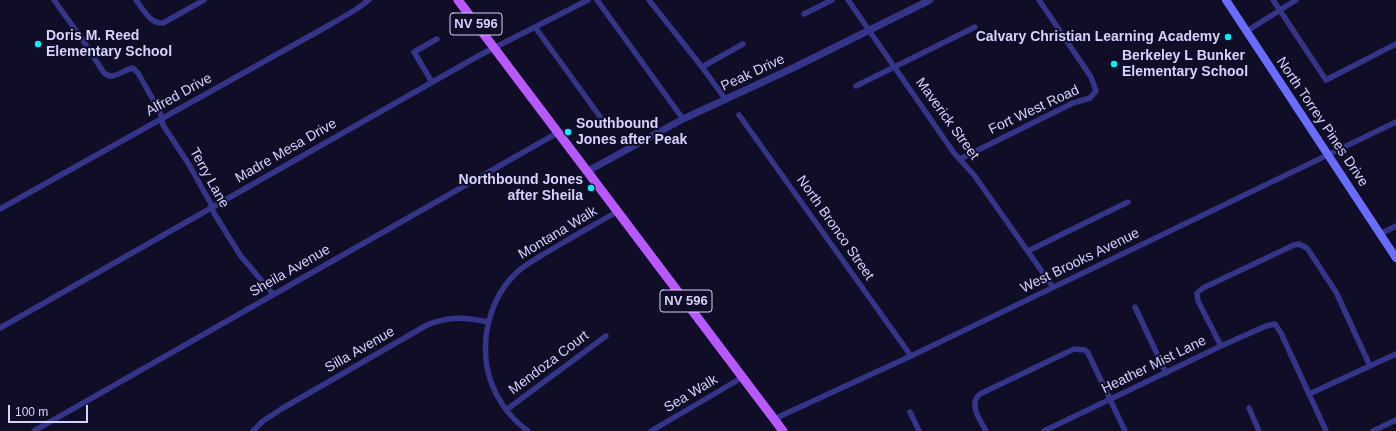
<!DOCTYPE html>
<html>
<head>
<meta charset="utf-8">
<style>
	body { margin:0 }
	#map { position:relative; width:1396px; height:431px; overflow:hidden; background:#100d26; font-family:Arial,sans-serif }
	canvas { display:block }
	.scale { position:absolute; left:8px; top:405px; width:80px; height:18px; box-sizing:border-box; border:2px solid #d5d2ff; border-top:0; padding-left:5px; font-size:12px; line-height:14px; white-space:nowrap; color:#d5d2ff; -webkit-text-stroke:3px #100d26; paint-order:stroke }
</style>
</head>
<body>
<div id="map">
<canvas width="1396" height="431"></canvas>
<div class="scale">100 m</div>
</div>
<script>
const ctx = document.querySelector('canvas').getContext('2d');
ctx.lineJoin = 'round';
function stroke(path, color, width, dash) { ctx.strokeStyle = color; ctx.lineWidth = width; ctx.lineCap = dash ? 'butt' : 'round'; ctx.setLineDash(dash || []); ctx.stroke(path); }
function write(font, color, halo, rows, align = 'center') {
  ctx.font = font + ' Arial,sans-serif'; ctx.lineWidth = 4; ctx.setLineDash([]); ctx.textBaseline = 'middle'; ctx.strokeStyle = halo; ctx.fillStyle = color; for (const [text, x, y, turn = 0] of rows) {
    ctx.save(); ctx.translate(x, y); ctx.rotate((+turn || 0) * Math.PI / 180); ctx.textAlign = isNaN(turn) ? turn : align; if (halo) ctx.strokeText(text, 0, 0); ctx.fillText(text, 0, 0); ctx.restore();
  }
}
stroke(new Path2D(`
	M54,0L80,36L104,73C112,81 123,70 133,68L138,73L160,112L163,125L188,163L210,202L214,213L240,255L273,294
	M136,0C143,9 150,24 163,23L204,0
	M597,0L683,119
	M649,0L702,67L726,100
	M848,0L954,153L974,175L1053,287
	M1273,0L1326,80L1396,44
	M804,14L832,0
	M535,27L601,118
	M1247,31L1296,0
	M702,67L743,44
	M432,82L414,52L437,39
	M856,86L975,27
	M739,115L911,356
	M960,159L1073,103L1090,98L1096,91L1091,77L1039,0
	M0,209L333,23L355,10L369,0
	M1380,234L1396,226
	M1028,251L1128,202
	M1135,307L1166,373
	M0,328L480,55L588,0
	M1221,346L1198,301L1197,293L1203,288L1294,245L1299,244L1307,248L1336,292L1370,366
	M1309,394L1396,354
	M1249,408L1259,431
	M506,410L606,336
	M910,412L919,431
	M774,419L911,356L1396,122
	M34,431L559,132
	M253,431L263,421L283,408L427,325C449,316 465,317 488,322
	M528,431C507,416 492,393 487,367C481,331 493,291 522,268C536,258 551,250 566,241C583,231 601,221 618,211
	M651,431L743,377
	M986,431C980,420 968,404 980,394L1074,349L1085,350L1088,353L1125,431
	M1044,431L1221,346L1266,326L1275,324L1281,333L1326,431
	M1373,431L1396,420`), '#343589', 5.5);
stroke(new Path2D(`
	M588,171L683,119L795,67L930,0`), '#343589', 7);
stroke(new Path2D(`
	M1226,0L1396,258`), '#696dff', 8);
stroke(new Path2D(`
	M458,0L783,431`), '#b859ff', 9);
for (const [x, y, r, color] of [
	[1228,37,4,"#00f1fd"],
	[38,44,4,"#00f1fd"],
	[1114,64,4,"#00f1fd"],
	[568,132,4,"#00f1fd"],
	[591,188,4,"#00f1fd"]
]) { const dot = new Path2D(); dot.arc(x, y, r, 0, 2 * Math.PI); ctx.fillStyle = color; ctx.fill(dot); stroke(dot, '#100d26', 1.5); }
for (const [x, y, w] of [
	[476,24,52],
	[686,301,52]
]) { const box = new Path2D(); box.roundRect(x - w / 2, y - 11, w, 22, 3); ctx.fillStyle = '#100d26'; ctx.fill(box); stroke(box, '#d5d2ff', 1); }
write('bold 13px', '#d5d2ff', null, [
	["NV 596",476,24],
	["NV 596",686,301]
]);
write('bold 14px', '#d5d2ff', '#100d26', [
	["Doris M. Reed",46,36],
	["Elementary School",46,52],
	["Calvary Christian Learning Academy",1220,37,"right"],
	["Berkeley L Bunker",1122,56],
	["Elementary School",1122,72],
	["Southbound",576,124],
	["Jones after Peak",576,140],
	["Northbound Jones",583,180,"right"],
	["after Sheila",583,196,"right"]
], 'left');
write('14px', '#d5d2ff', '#100d26', [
	["Peak Drive",753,73,-25],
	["Alfred Drive",179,95,-29],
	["Fort West Road",1034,110,-25],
	["Maverick Street",947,119,54],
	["North Torrey Pines Drive",1322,122,56],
	["Madre Mesa Drive",286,151,-30],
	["Terry Lane",209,178,61],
	["North Bronco Street",835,228,55],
	["Montana Walk",558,233,-31],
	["West Brooks Avenue",1080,261,-26],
	["Sheila Avenue",290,271,-30],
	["Silla Avenue",360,350,-30],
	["Mendoza Court",549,363,-37],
	["Heather Mist Lane",1154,365,-26],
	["Sea Walk",691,394,-31]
]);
</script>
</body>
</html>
